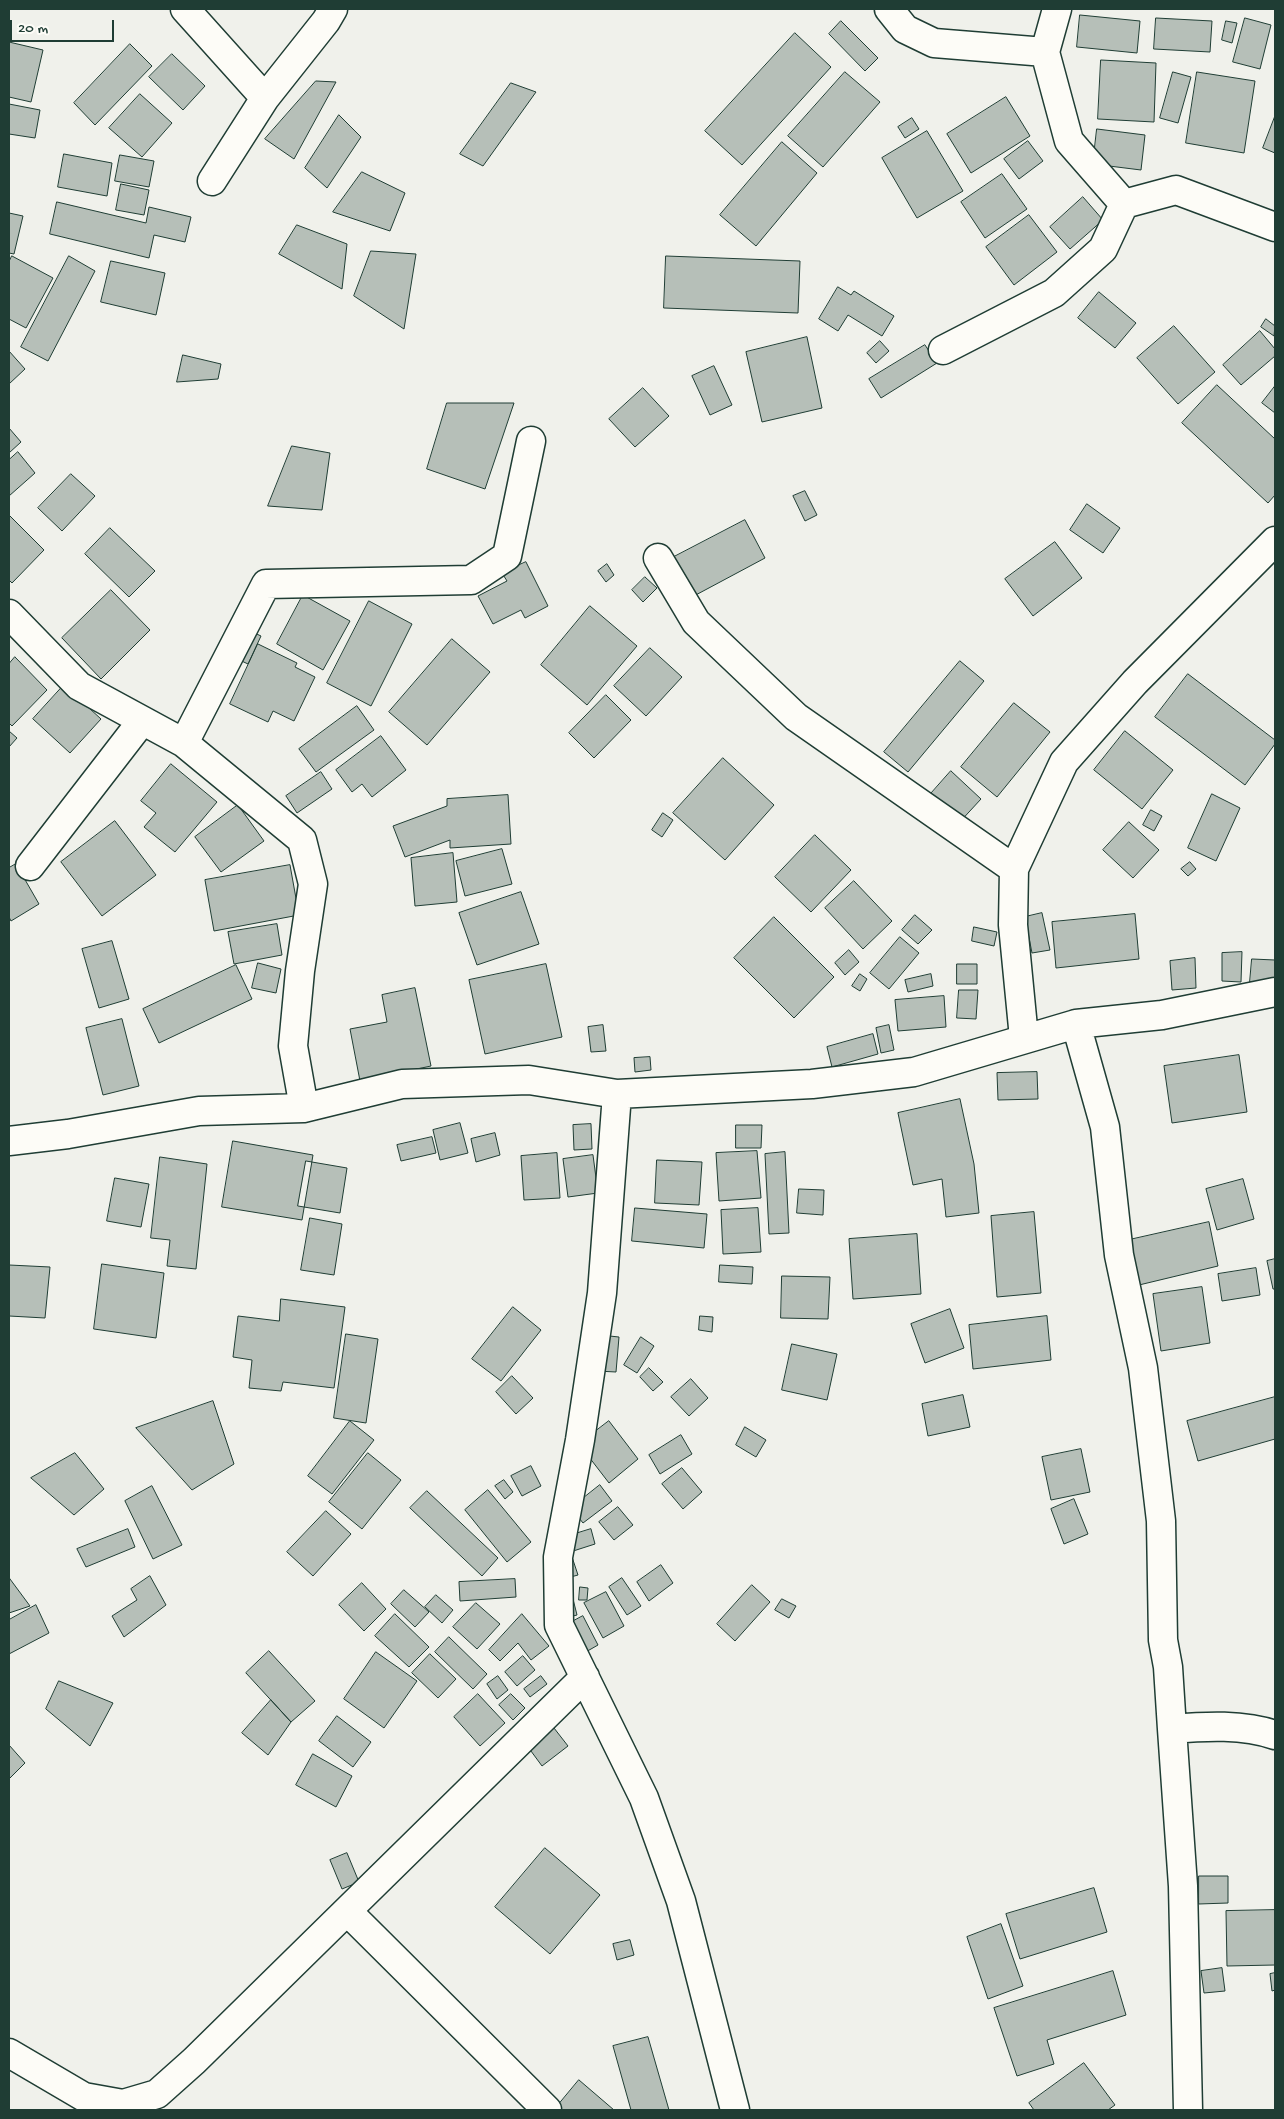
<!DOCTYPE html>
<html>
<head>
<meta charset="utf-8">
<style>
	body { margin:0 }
	#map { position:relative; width:1284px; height:2119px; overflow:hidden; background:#f0f1eb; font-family:"Gochi Hand",sans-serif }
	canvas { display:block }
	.frame { position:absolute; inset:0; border:10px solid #1f3d34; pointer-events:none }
	.scale { position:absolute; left:10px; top:20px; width:104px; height:22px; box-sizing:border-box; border:2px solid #1f3d34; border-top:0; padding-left:6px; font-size:15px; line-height:18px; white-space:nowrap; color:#1f3d34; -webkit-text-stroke:4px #fdfcf7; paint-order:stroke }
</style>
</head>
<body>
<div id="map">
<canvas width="1284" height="2119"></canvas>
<div class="frame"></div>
<div class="scale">20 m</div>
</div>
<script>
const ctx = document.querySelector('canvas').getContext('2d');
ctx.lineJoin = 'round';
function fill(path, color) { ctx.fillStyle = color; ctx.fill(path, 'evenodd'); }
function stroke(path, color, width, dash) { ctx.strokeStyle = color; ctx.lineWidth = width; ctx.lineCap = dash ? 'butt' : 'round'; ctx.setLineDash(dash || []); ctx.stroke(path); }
const building = new Path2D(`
	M1080,15L1140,21L1137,53L1077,47Z
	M1156,18L1212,21L1210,52L1154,49Z
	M1245,18L1271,25L1260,69L1233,62Z
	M841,21L878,58L865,71L829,34Z
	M1226,21L1237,23L1232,43L1222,40Z
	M795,33L831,67L742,165L705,131Z
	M9,42L43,50L31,102L9,97Z
	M130,44L152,66L95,125L74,103Z
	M172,54L205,86L183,110L149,77Z
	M1101,60L1156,63L1154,122L1098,119Z
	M845,72L880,102L823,167L788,136Z
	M1173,72L1191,77L1178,123L1160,118Z
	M1197,72L1255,81L1244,153L1186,143Z
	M316,81L336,82L294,159L265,139Z
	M511,83L536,92L483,166L460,154Z
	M140,94L172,123L142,157L109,128Z
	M1006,97L1030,136L971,173L947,134Z
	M9,104L40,110L35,138L9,134Z
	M339,115L361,137L327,188L305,168Z
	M1275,116V153L1263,148Z
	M912,118L919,129L905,138L898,127Z
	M1097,129L1145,135L1141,170L1093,164Z
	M927,131L963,191L917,218L882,158Z
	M1028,141L1043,161L1019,179L1004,159Z
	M782,142L817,173L756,246L720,215Z
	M64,154L112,163L107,196L58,187Z
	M120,155L154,161L149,187L115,181Z
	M362,172L405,193L390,231L333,212Z
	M1002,174L1027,209L985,238L961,202Z
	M121,184L149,190L144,215L116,210Z
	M1083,197L1103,220L1070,249L1050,227Z
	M57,202L146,223L149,207L191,217L185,242L154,235L149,258L50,234Z
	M9,213L23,216L14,254L9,253Z
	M1029,215L1057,252L1014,285L986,247Z
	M297,225L347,244L342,289L279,254Z
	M371,251L416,254L404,329L354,296Z
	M12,256L53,278L26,328L9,319V262Z
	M69,256L95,271L48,361L21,347Z
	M666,256L800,261L798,313L664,308Z
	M111,261L165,273L156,315L101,302Z
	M838,287L851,295L854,291L894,316L882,336L848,315L838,331L819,319Z
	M1099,292L1136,323L1115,348L1078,318Z
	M1266,319L1275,326L1274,336L1261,327Z
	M1174,326L1215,372L1178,404L1137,358Z
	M1260,331L1275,349V356L1241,385L1223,365Z
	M807,337L822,408L762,422L746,352Z
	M880,341L889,351L876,363L867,353Z
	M925,345L937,363L881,398L869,379Z
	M9,351L25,369L9,384Z
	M183,355L221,364L218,379L177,382Z
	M714,366L732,405L710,415L692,376Z
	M1217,385L1275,439V495L1268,503L1182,423Z
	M1275,386V413L1262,403Z
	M643,388L669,416L635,447L609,419Z
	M447,403H514L485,489L427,469Z
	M9,428L21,442L9,453Z
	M292,446L330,453L322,510L268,506Z
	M18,452L35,473L9,496V460Z
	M71,474L95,496L62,531L38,508Z
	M805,491L817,515L805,521L793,496Z
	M1087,504L1120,528L1103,553L1070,530Z
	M9,515L44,550L12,583L9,580Z
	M745,520L765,558L692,597L672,558Z
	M110,528L155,571L129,597L85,554Z
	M1055,542L1082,578L1033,616L1005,579Z
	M526,562L548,606L525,618L521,610L493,624L478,596L507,581L502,573Z
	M607,564L614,575L606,582L598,571Z
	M645,577L657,588L643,602L632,590Z
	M111,590L150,630L101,679L62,638Z
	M303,595L350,621L323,670L277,644Z
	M369,601L412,624L371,706L327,683Z
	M590,606L637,646L587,705L541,665Z
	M244,628L261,636L248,664L231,656Z
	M452,639L490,672L427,745L389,712Z
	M258,644L297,663L295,667L315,677L294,721L273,711L268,722L230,704Z
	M650,648L682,677L646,716L614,686Z
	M15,657L47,690L12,726L9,723V664Z
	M960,661L984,681L908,772L884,752Z
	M1188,674L1275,740V744L1245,785L1155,717Z
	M64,685L101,719L70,753L33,719Z
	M606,695L631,720L594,758L569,733Z
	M1014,703L1050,732L997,797L961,767Z
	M357,706L374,730L316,772L299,749Z
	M9,731L17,738L9,747Z
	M1125,731L1173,770L1142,809L1094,770Z
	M381,736L406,770L372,797L362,784L352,792L336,770Z
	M723,758L774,805L725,860L673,813Z
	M171,764L217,802L175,852L144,827L156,813L141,801Z
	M951,771L981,799L957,825L928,797Z
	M321,772L332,789L297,813L286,796Z
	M1212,794L1240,808L1216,861L1188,848Z
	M508,795L511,844L450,848V840L405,857L393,826L447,806V799Z
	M238,805L264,841L221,872L195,837Z
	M1151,810L1162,816L1154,831L1143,825Z
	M663,813L673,820L662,837L652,830Z
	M115,821L156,875L102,916L61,862Z
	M1129,822L1159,850L1133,878L1103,850Z
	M815,835L851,870L811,912L775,877Z
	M502,849L512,884L465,896L456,861Z
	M453,853L457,902L415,906L411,858Z
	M1190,862L1196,869L1188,876L1181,869Z
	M16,864L39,904L11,921L9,917V868Z
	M290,865L299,915L214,931L205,880Z
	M854,881L892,921L863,949L825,908Z
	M521,892L539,944L477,965L459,913Z
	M1042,913L1050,950L1032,953L1025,917Z
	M1135,914L1139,959L1056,968L1052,922Z
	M915,915L932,930L918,944L902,930Z
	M774,917L834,977L794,1018L734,958Z
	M277,924L282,955L234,964L228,932Z
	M974,927L997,932L994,946L972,941Z
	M900,937L919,953L889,989L870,973Z
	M112,941L129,999L99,1008L82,949Z
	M849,950L859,962L845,975L835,963Z
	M1242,952L1241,982L1222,981V953Z
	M1195,958L1196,988L1172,990L1170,961Z
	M1252,959L1275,960V984L1250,982Z
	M258,963L281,969L276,993L252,988Z
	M546,964L562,1037L485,1054L469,980Z
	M957,964H977V984H957Z
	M236,965L252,999L159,1043L143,1009Z
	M860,974L867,979L860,991L852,986Z
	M931,974L933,986L908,992L905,980Z
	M415,988L431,1066L360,1081L350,1029L387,1022L382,995Z
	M959,990H978L976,1019L957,1018Z
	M944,996L946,1027L898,1031L895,1000Z
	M122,1019L139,1086L103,1095L86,1028Z
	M603,1025L606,1051L591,1052L588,1027Z
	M889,1025L894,1050L881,1053L876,1028Z
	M873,1034L878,1054L832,1067L827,1047Z
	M1239,1055L1247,1112L1172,1123L1164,1066Z
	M650,1057L651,1070L635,1072L634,1058Z
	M1037,1072L1038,1099L998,1100L997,1073Z
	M960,1099L974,1164L979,1213L946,1217L942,1179L913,1185L898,1113Z
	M460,1123L468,1153L440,1160L433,1130Z
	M591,1124L592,1149L574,1150L573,1125Z
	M736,1125H762L761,1148H736Z
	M495,1133L500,1155L476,1162L471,1139Z
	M432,1137L436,1153L401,1161L397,1145Z
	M233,1141L313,1155L302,1220L222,1207Z
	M757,1151L761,1198L719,1201L716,1153Z
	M785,1152L789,1233L769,1234L765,1154Z
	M557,1153L560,1198L524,1200L521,1156Z
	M593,1155L598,1193L568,1197L563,1159Z
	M160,1157L207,1164L196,1269L167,1266L170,1240L151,1238Z
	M657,1160L702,1162L699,1205L655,1203Z
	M306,1161L347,1168L340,1213L298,1206Z
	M115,1178L149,1184L141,1227L107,1221Z
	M1243,1179L1254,1219L1217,1230L1206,1189Z
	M799,1189L824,1190L823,1215L797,1213Z
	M635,1208L707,1214L704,1248L632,1241Z
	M758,1208L761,1252L723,1254L721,1210Z
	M1034,1212L1041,1293L997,1297L991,1216Z
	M310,1218L342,1224L334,1275L301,1270Z
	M1209,1222L1218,1266L1139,1285L1129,1240Z
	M917,1234L921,1294L853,1299L849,1239Z
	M1275,1259V1289H1273L1267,1261Z
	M102,1264L164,1273L156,1338L94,1329Z
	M9,1265L50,1267L45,1318L9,1316Z
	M720,1265L753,1267L752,1284L719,1282Z
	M1256,1268L1260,1295L1222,1301L1218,1274Z
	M782,1276L830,1277L828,1319L781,1318Z
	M1202,1287L1210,1343L1161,1351L1153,1294Z
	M281,1299L345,1307L334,1388L283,1382L281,1391L249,1388L252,1360L233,1357L238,1316L279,1321Z
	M513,1307L541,1330L501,1381L472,1359Z
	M950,1309L964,1348L925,1363L911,1324Z
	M700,1316L713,1317L712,1332L699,1330Z
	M1047,1316L1051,1360L973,1369L969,1325Z
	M346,1334L378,1339L366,1423L334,1418Z
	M600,1335L619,1337L616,1372L597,1371Z
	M641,1337L654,1346L637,1373L624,1365Z
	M792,1344L837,1354L827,1400L782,1390Z
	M649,1368L663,1382L653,1391L640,1377Z
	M512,1376L533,1398L516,1414L496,1392Z
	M691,1379L708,1398L689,1416L671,1397Z
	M963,1395L970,1427L928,1436L922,1404Z
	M1275,1397V1439L1198,1461L1187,1421Z
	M213,1401L234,1464L192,1490L136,1428Z
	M350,1421L374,1440L332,1494L308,1476Z
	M609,1421L638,1459L609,1483L579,1444Z
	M745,1427L766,1440L756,1457L736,1445Z
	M681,1435L692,1454L660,1474L649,1455Z
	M1081,1449L1090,1492L1051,1500L1042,1457Z
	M75,1453L104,1489L74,1515L31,1478Z
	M368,1453L401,1480L362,1529L329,1502Z
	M531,1466L541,1486L522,1496L511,1476Z
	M682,1468L702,1492L683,1509L662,1484Z
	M504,1480L513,1492L505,1499L495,1486Z
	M600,1485L612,1501L583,1523L571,1508Z
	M152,1486L182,1545L153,1559L125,1501Z
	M488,1490L531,1542L507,1562L465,1510Z
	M427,1491L498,1558L482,1576L410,1508Z
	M1074,1499L1088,1534L1064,1544L1051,1509Z
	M618,1507L633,1525L614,1540L599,1522Z
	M326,1511L351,1534L313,1576L287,1552Z
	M128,1529L135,1547L86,1567L77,1549Z
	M591,1529L595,1544L567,1553L562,1538Z
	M572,1557L578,1575L567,1578Z
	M661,1565L673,1583L649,1601L637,1582Z
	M150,1576L166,1605L124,1637L112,1616L137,1600L131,1589Z
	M622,1578L641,1606L627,1615L609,1587Z
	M10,1579L30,1606L9,1613V1580Z
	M515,1579L516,1597L460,1601L459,1582Z
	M362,1583L386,1609L364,1631L339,1605Z
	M752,1585L770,1602L735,1641L717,1624Z
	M580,1587L588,1588L587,1600H579Z
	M404,1590L429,1612L415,1627L391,1604Z
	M606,1592L624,1626L603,1638L584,1603Z
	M436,1595L453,1610L442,1623L425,1607Z
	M573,1599L577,1615L569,1617L564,1601Z
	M782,1599L796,1606L789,1618L775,1610Z
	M476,1603L500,1624L477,1649L453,1627Z
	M36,1605L49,1633L9,1654V1620Z
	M395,1614L429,1647L409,1667L375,1636Z
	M522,1614L549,1646L531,1660L518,1643L500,1661L489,1650Z
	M583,1616L598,1645L584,1653L568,1624Z
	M449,1637L487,1674L473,1689L435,1652Z
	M269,1651L315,1701L291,1722L246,1673Z
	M376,1652L417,1681L384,1728L344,1699Z
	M430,1654L456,1679L438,1698L412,1673Z
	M523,1656L535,1670L517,1686L505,1672Z
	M498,1676L508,1690L497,1699L487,1684Z
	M541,1676L547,1684L530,1697L524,1689Z
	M59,1681L113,1703L90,1746L46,1709Z
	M478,1694L505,1723L480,1746L454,1717Z
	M511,1694L525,1708L513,1720L499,1705Z
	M271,1700L291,1722L268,1755L242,1733Z
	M337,1716L371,1742L353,1767L319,1741Z
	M554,1728L568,1746L542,1766L528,1747Z
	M9,1745L25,1763L10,1778L9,1777Z
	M313,1754L352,1776L336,1807L296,1785Z
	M545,1848L600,1895L550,1954L495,1907Z
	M347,1853L359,1882L342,1889L330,1860Z
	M1199,1876H1228V1903L1199,1904Z
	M1094,1888L1107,1932L1020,1959L1006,1914Z
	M1275,1910V1965L1227,1966L1226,1911Z
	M1001,1924L1023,1986L988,1999L967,1937Z
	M630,1940L634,1955L617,1960L613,1944Z
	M1222,1968L1225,1991L1204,1993L1201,1971Z
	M1113,1971L1126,2015L1047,2040L1054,2064L1017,2076L994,2008Z
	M1275,1973V1990L1272,1991L1270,1974Z
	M648,2037L669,2110H631L613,2046Z
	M1084,2063L1115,2105L1108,2110H1034L1029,2103Z
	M579,2080L614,2110H554Z`);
fill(building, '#b6bfb8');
stroke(building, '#1f3d34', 1);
const minor = new Path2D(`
	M185,9L265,98
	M889,9L905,29L934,43L1045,52
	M1057,9L1045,52L1069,141L1124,204L1176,190L1275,227
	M212,181L265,98L326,21L333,9
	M943,350L1054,293L1103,249L1124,204
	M658,558L696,622L796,717L1014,869
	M9,614L79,686L184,743L302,840L313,884L300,971L293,1046L304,1108
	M184,743L266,584L471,580L507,556L531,441
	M30,866L142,721
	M1076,1024L1105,1127L1119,1255L1143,1368L1161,1521L1163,1640L1168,1667L1172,1729C1206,1726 1243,1724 1275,1735
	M1024,1038L1013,925L1014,869L1064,762L1135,682L1275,541
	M617,1094L602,1293L580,1440L558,1557L559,1625L644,1798L681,1901L735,2110
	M9,1141L68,1134L199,1111L304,1108L402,1084L529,1080L617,1094L812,1084L914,1072L1076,1024L1162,1015L1275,992
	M1172,1729L1183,1886L1188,2110
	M347,1911L547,2110
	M9,2053L84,2097L123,2104L157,2094L194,2061L585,1677`);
stroke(minor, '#1f3d34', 31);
stroke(minor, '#fdfcf7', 28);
</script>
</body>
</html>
